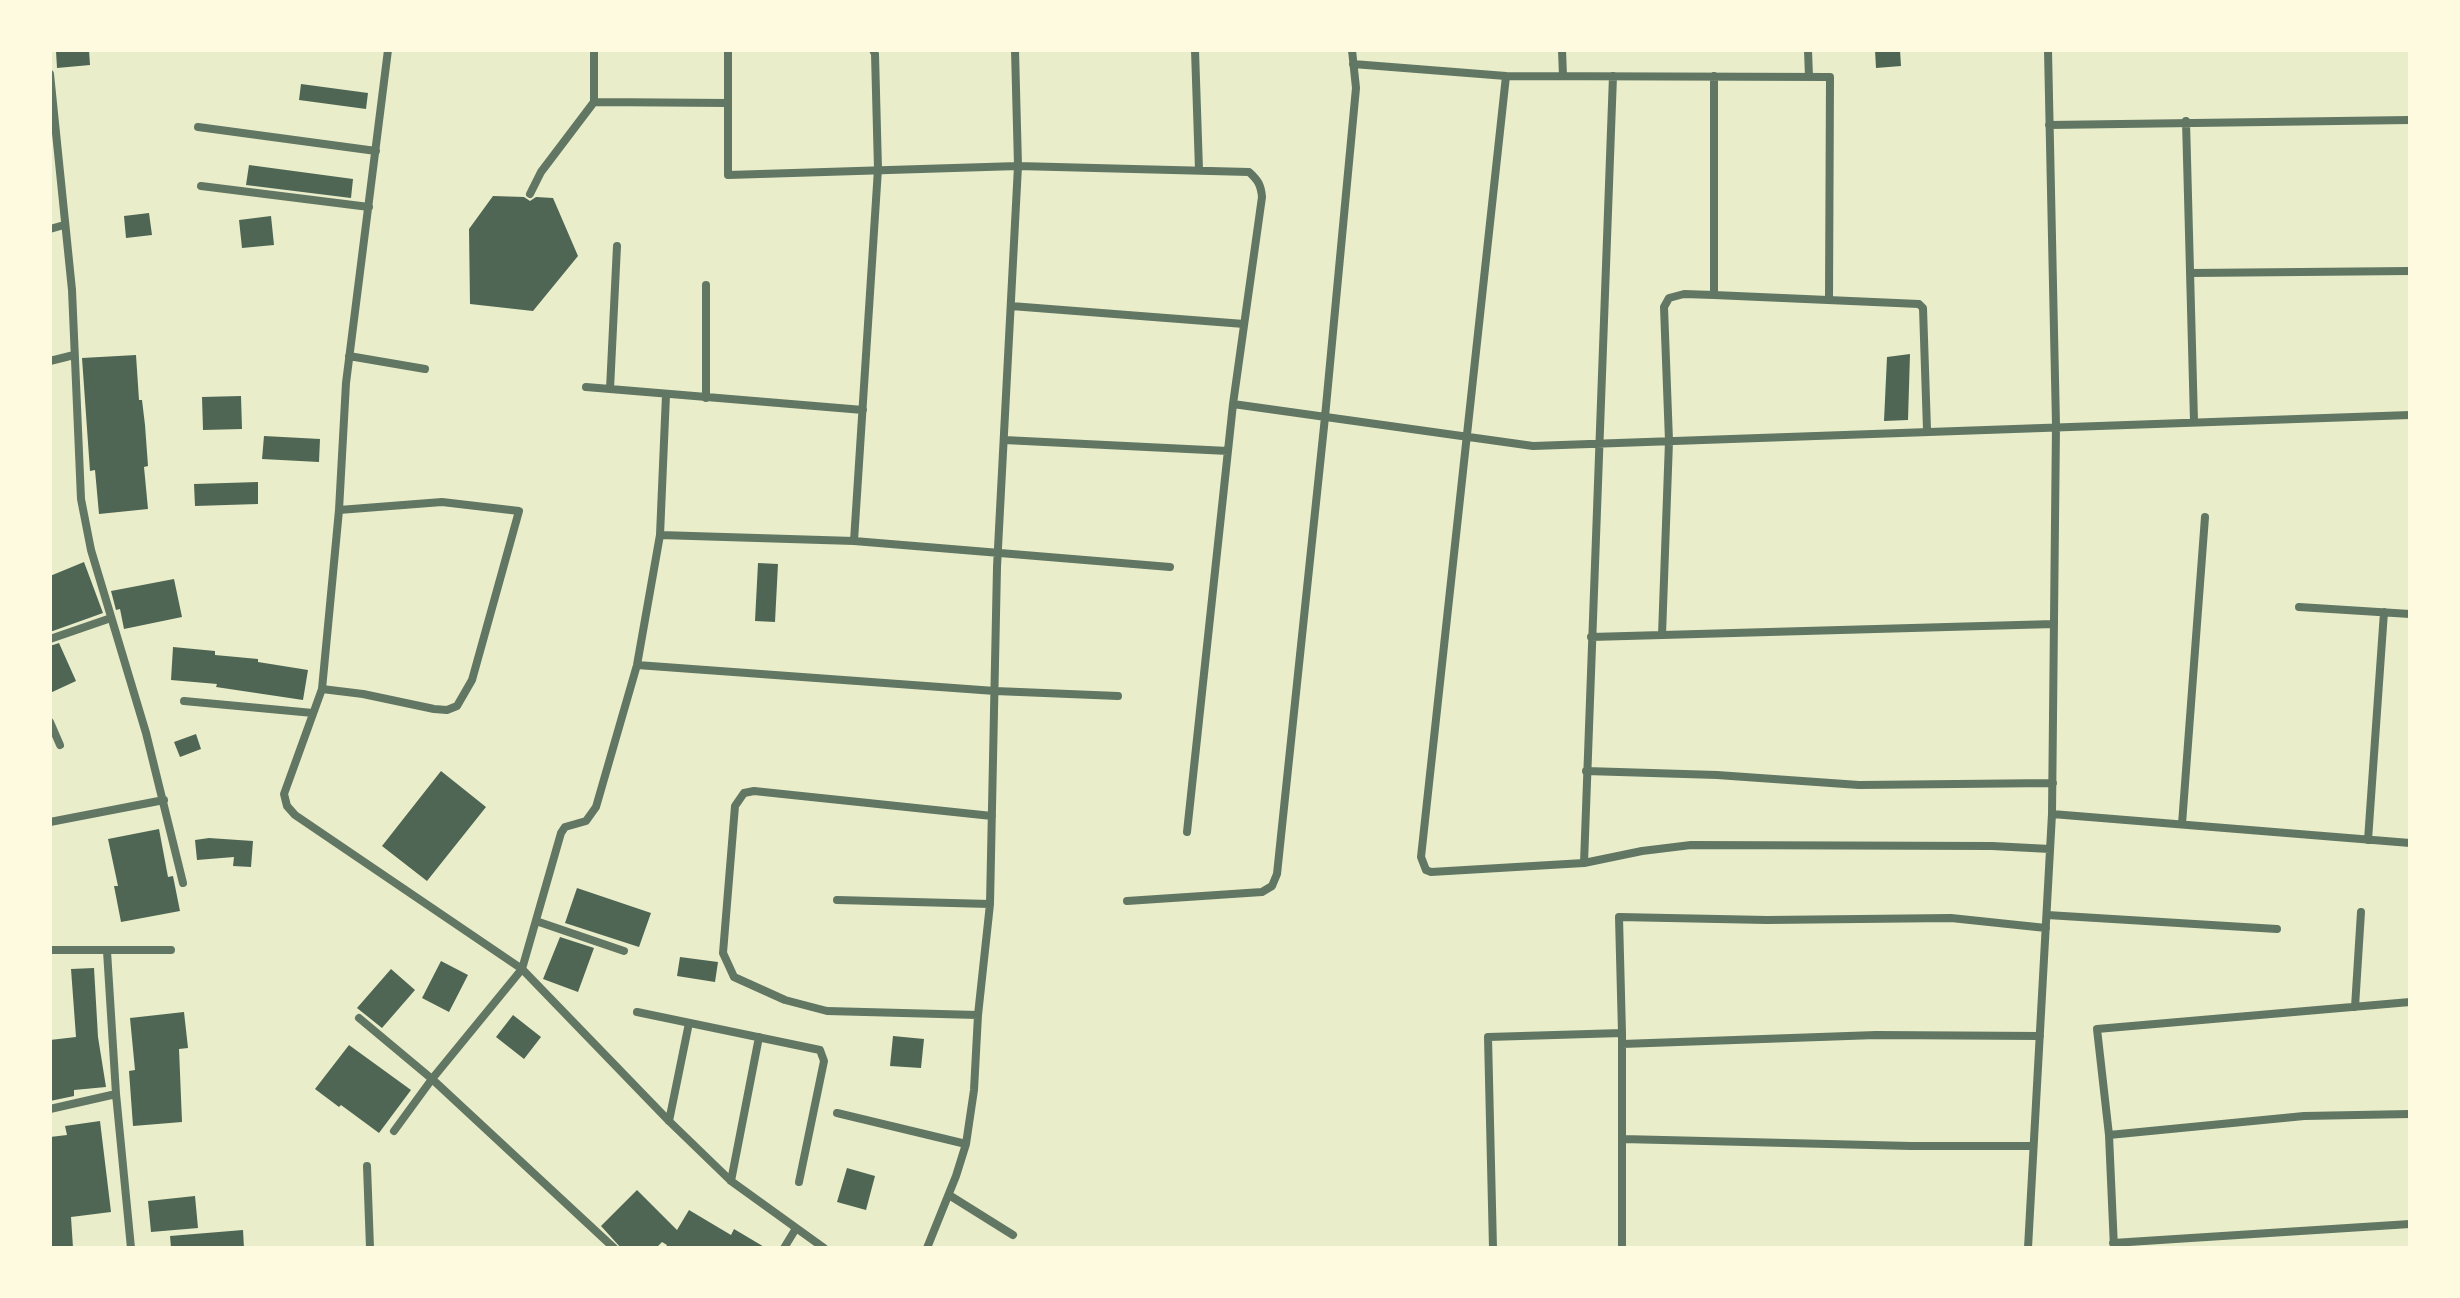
<!DOCTYPE html>
<html>
<head>
<meta charset="utf-8">
<style>
	body { margin:0 }
	#map { position:relative; width:2460px; height:1298px; overflow:hidden; background:#e9edc9; font-family:Raleway,sans-serif }
	canvas { display:block }
	.frame { position:absolute; inset:0; border:52px solid #fefae0; pointer-events:none }
</style>
</head>
<body>
<div id="map">
<canvas width="2460" height="1298"></canvas>
<div class="frame"></div>
</div>
<script>
const ctx = document.querySelector('canvas').getContext('2d');
ctx.lineJoin = 'round';
function fill(path, color) { ctx.fillStyle = color; ctx.fill(path, 'evenodd'); }
function stroke(path, color, width, dash) { ctx.strokeStyle = color; ctx.lineWidth = width; ctx.lineCap = dash ? 'butt' : 'round'; ctx.setLineDash(dash || []); ctx.stroke(path); }
fill(new Path2D(`
	M89,50L90,65L57,68L56,51Z
	M1875,50H1900L1901,66L1876,68Z
	M301,84L368,93L366,109L299,100Z
	M249,165L353,179L351,198L246,185Z
	M493,196L524,197L530,201L536,197L553,198L578,256L533,311L470,304L469,229Z
	M149,213L152,235L126,238L124,216Z
	M271,216L274,245L242,248L239,220Z
	M1910,354L1908,420L1884,421L1887,357Z
	M136,355L139,400H142L145,425L148,466L144,467L148,509L99,514L95,470L90,471L82,358Z
	M241,396L242,429L203,430L202,397Z
	M264,436L320,439L319,462L262,459Z
	M258,482V504L195,506L194,484Z
	M84,562L103,613L50,632V576Z
	M758,563L778,564L775,622L755,621Z
	M174,579L182,617L124,629L120,609L116,610L111,591Z
	M59,643L76,681L50,693V646Z
	M173,647L215,651V655L258,659V662L308,670L303,700L216,687L217,684L171,680Z
	M196,734L201,749L180,757L174,742Z
	M441,771L486,807L427,881L382,846Z
	M159,829L168,877L173,876L180,911L121,922L114,886H118L108,839Z
	M209,838L253,841L251,867L233,866L234,857L197,860L195,840Z
	M577,888L651,913L639,947L565,923Z
	M560,937L594,948L578,992L543,979Z
	M680,957L718,962L715,982L677,976Z
	M441,961L468,975L449,1012L422,998Z
	M94,968L98,1037L106,1087L74,1090V1096L50,1101V1040L76,1037L71,969Z
	M391,969L415,990L382,1028L357,1008Z
	M184,1012L188,1048L179,1049L182,1122L133,1126L129,1071L135,1070L130,1018Z
	M513,1015L541,1037L524,1059L496,1037Z
	M893,1036L924,1039L921,1068L890,1066Z
	M349,1045L411,1090L379,1133L341,1105L339,1107L315,1089Z
	M100,1121L111,1212L71,1217L73,1248H50V1137L67,1135L65,1126Z
	M847,1168L875,1176L866,1210L837,1202Z
	M637,1190L677,1230L689,1210L731,1235L734,1229L766,1248H665L667,1245L662,1242L656,1248H621L601,1226Z
	M195,1196L198,1228L151,1232L148,1201Z
	M243,1230L244,1248H171L170,1236Z`), '#4f6655');
stroke(new Path2D(`
	M388,50L346,383L339,510L322,689L284,794L287,806L295,815L522,969L669,1121L731,1181L824,1248
	M728,50V175L1018,166L1249,172C1258,180 1261,185 1262,197L1233,404L1187,832
	M1195,50L1199,170
	M1562,50L1563,76
	M1808,50L1809,77
	M1353,64L1506,76L1830,77L1829,299
	M50,74L72,290L81,499L91,550L146,733L183,883
	M1506,76L1421,857L1426,870L1431,872L1584,863L1642,851L1691,845L1992,846L2050,849
	M1714,76V295
	M594,102L728,103
	M2186,121L2194,421
	M2049,125L2410,120
	M198,127L376,151
	M201,186L369,207
	M530,194L541,172L594,102V50
	M50,229L64,225
	M2191,273L2410,271
	M706,285V398
	M1011,306L1244,324
	M349,356L425,369
	M50,361L74,355
	M586,387L863,410
	M610,389L617,246
	M1233,404L1533,446L2410,415
	M1004,440L1228,451
	M660,535L854,541L878,169L875,54L873,50
	M854,541L1170,567
	M2299,607L2410,614
	M1662,635L1669,441L1664,307L1669,298L1684,294L1714,295L1919,304L1923,308L1927,430
	M1591,637L2054,624
	M50,639L111,618
	M637,665L995,691L1118,696
	M322,689L363,694L434,709L447,710L457,706L472,680L519,511L442,502L339,510
	M184,701L313,713
	M50,722L60,745
	M1586,771L1717,775L1859,785L2053,783
	M2052,814L2410,843
	M50,822L164,800
	M2182,824L2205,517
	M2368,840L2384,612
	M1584,863L1613,76
	M837,900L990,904
	M1127,901L1262,892L1272,886L1277,874L1325,417L1356,88L1352,50
	M2047,915L2277,929
	M536,921L624,951
	M50,950H171
	M107,951L116,1094L131,1248
	M2355,1007L2361,912
	M637,1012L820,1050L824,1061L799,1182
	M978,1015L827,1011L785,1000L734,977L723,953L735,806L744,793L754,791L992,816
	M359,1018L432,1079L614,1248
	M1622,1044L1876,1035L2040,1036
	M50,1109L116,1094
	M837,1113L966,1144
	M669,1121L689,1023
	M394,1131L432,1079L522,969L561,833L565,827L586,821L596,807L637,665L660,535L666,395
	M2109,1135L2304,1116L2410,1114
	M1622,1139L1911,1146H2033
	M367,1166L370,1248
	M731,1181L759,1037
	M949,1195L1013,1235
	M2113,1243L2410,1224
	M784,1248L795,1230
	M927,1248L956,1176L966,1144L974,1090L978,1015L990,904L997,567L1018,166L1015,50
	M1493,1248L1488,1037L1622,1033
	M1622,1248V1033L1619,917L1767,920L1951,918L2046,928
	M2028,1248L2052,814L2056,425L2048,50
	M2114,1248L2109,1135L2097,1029L2410,1002`), '#617663', 8);
</script>
</body>
</html>
